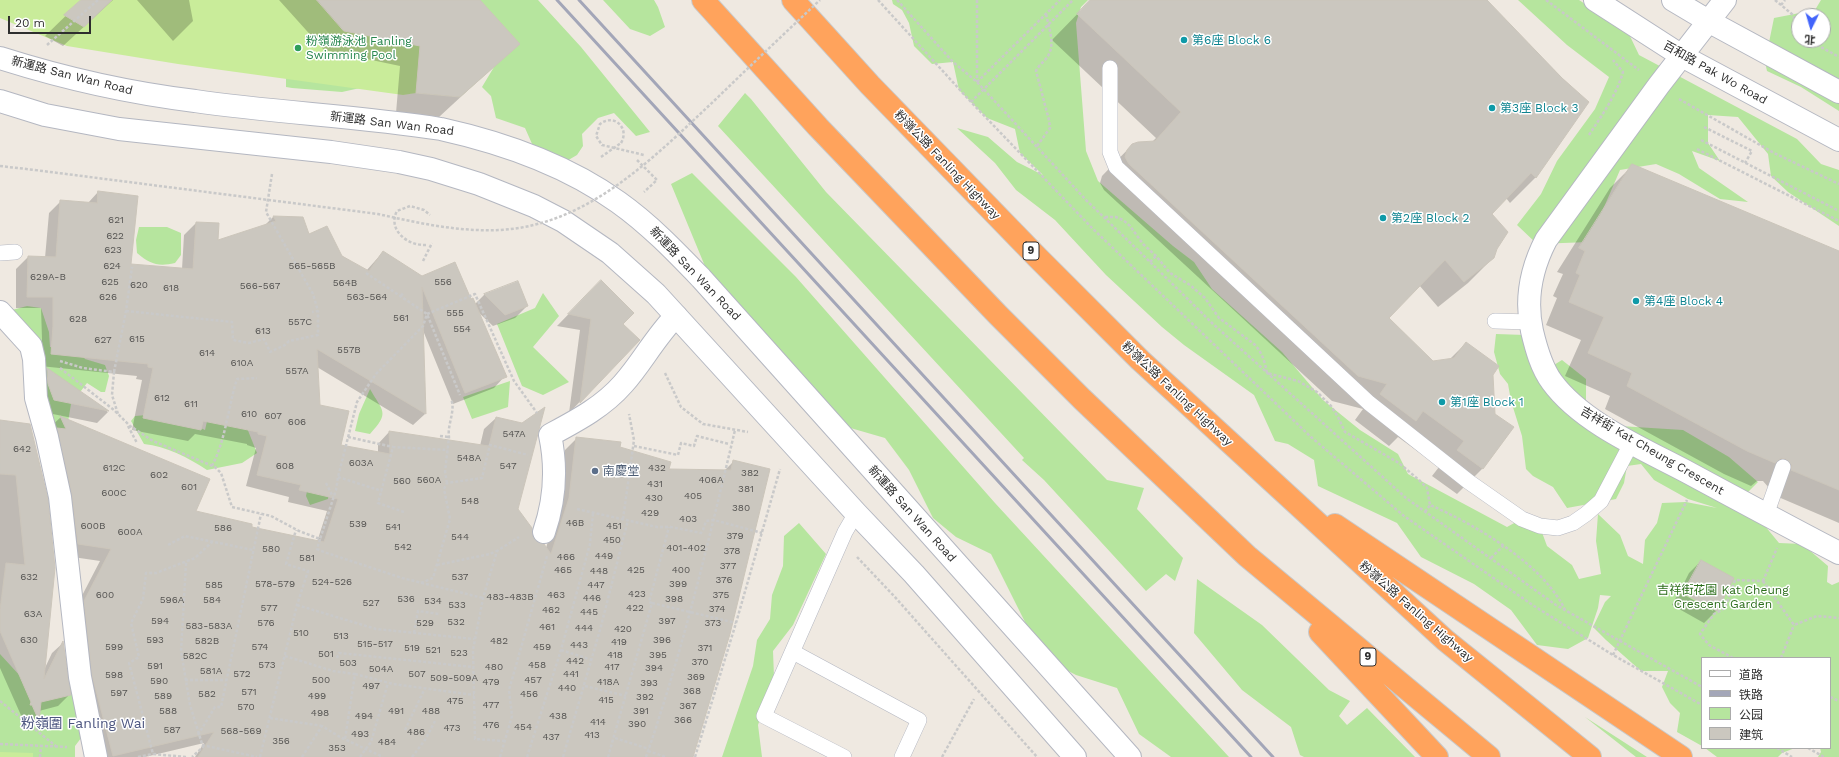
<!DOCTYPE html>
<html>
<head>
<meta charset="utf-8">
<style>
	body { margin:0 }
	#map { position:relative; width:1839px; height:757px; overflow:hidden; background:#efe9e1; font-family:"Work Sans","Noto Sans SC",sans-serif }
	canvas { display:block }
	.legend { position:absolute; left:1701px; top:657px; width:130px; height:92px; box-sizing:border-box; background:#fff; border:1px solid #ababab; margin:0; padding:5px 7px; list-style:none; font-size:12px; color:#2e2e2e }
	.legend li { display:flex; align-items:center; gap:8px; height:20px }
	.legend b { width:20px; border:1px solid #ababab }
	.north { position:absolute; left:1791px; top:8px; width:40px; height:40px; box-sizing:border-box; background:#fff; border:1px solid #ababab; border-radius:50%; rotate:185deg; font-size:11px; font-weight:700; line-height:16px; text-align:center; color:#2e2e2e }
	.north::after { content:''; display:block; margin:auto; width:14px; height:18px; background:#4264fb; clip-path:polygon(50% 0,100% 100%,50% 72%,0 100%) }
	.scale { position:absolute; left:8px; top:16px; width:83px; height:18px; box-sizing:border-box; border:2px solid #2e2e2e; border-top:0; padding-left:5px; font-size:12px; line-height:14px; white-space:nowrap; color:#2e2e2e; -webkit-text-stroke:3px #fff; paint-order:stroke }
</style>
</head>
<body>
<div id="map">
<canvas width="1839" height="757"></canvas>
<ul class="legend">
<li><b style="height:5px;background:#fff"></b>道路</li>
<li><b style="height:5px;background:#a3a6b8"></b>铁路</li>
<li><b style="height:11px;background:#b6e59e"></b>公园</li>
<li><b style="height:11px;background:#cbc7bf"></b>建筑</li>
</ul>
<div class="north">北</div>
<div class="scale">20 m</div>
</div>
<script>
const ctx = document.querySelector('canvas').getContext('2d');
ctx.lineJoin = 'round';
function fill(path, color) { ctx.fillStyle = color; ctx.fill(path, 'evenodd'); }
function stroke(path, color, width, dash) { ctx.strokeStyle = color; ctx.lineWidth = width; ctx.lineCap = dash ? 'butt' : 'round'; ctx.setLineDash(dash || []); ctx.stroke(path); }
function write(font, color, halo, rows, align = 'center') {
  ctx.font = font + ' "Work Sans","Noto Sans SC",sans-serif'; ctx.lineWidth = 3; ctx.setLineDash([]); ctx.textBaseline = 'middle'; ctx.strokeStyle = halo; ctx.fillStyle = color; for (const [text, x, y, turn = 0] of rows) {
    ctx.save(); ctx.translate(x, y); ctx.rotate((+turn || 0) * Math.PI / 180); ctx.textAlign = isNaN(turn) ? turn : align; if (halo) ctx.strokeText(text, 0, 0); ctx.fillText(text, 0, 0); ctx.restore();
  }
}
fill(new Path2D(`
	M480,0H538L581,47L650,132L636,136L614,113L598,118L582,134L583,146L577,155L553,169L533,146L525,128L496,118L491,96L482,87L494,67Z
	M603,0H654L658,7L665,27L650,36L630,29Z
	M892,0H1088L1081,7L1076,23L1086,151L1098,181L1173,246L1194,262L1212,289L1282,352L1323,400L1360,430L1398,454L1408,474L1507,527L1525,517L1540,527L1547,546L1572,565L1579,579L1601,574L1596,541L1598,514L1620,535L1628,556L1643,564L1645,540L1657,523L1662,503L1686,502L1717,508L1688,499L1654,480L1641,464L1627,466L1624,483L1616,499L1567,508L1553,487L1533,476L1526,469L1522,436L1511,401L1508,384L1500,374L1494,352L1496,334L1525,335L1549,368L1562,360L1586,379V402L1620,426L1683,430L1729,457L1758,482L1744,496L1760,520L1779,543L1802,544L1828,566L1827,582L1832,585L1839,582V757H1818L1821,752L1820,748H1830V658H1702V746L1677,732L1680,713L1670,703L1662,687L1668,671H1641L1606,640L1593,627L1605,602L1611,596L1600,595L1598,608L1588,638L1568,649L1537,645L1511,610L1474,584L1421,557L1397,523L1318,486L1314,460L1288,444L1275,441L1254,395L1184,345L1162,327L1106,275L1055,220L1016,190L995,163L957,128L988,137L1017,162L1043,175L1020,153L1015,129L987,118L959,90L953,62L932,64L914,46L909,23L902,10L893,4Z
	M1518,0H1579L1628,32L1639,55L1797,139L1821,164L1839,170V226L1788,192L1771,176L1768,154L1738,117L1708,115V143L1720,161L1692,151L1699,168L1748,202L1720,199L1679,174L1656,164L1620,170L1589,242L1537,244L1517,225L1541,194L1557,161L1595,109L1609,77L1567,45Z
	M1821,0H1839V111L1801,87L1767,71L1765,62L1774,18L1815,10ZM1799,16H1823V40H1799Z
	M286,71L360,88L342,92L292,88L286,87Z
	M745,93L751,99L826,192L1107,480L1144,488L1137,509L1183,558L1175,581L1166,574L1146,591L1044,480L1022,460L1024,458L718,126Z
	M692,173L796,277L995,503L1229,757H1171L1139,734L1117,688L1076,675L1049,661L1026,624L991,554L956,537L933,518L909,470L885,438L847,427L714,288L671,184Z
	M139,227H167L181,233V255L175,263C158,267 150,264 137,253L136,240Z
	M543,293L559,316L533,347L569,382L543,395L522,386L497,324L535,308Z
	M27,306L41,308L49,332L50,347C62,349 78,346 85,359L105,365L109,376L105,392H101L87,383L71,404L66,434L56,440L12,310Z
	M510,381L508,407L472,419L463,397Z
	M370,389C383,412 390,412 370,434L355,431L359,414Z
	M213,395L243,418L257,453L242,463L207,470C189,458 166,446 144,444L131,421L135,416L159,414L190,423L205,430Z
	M333,460L328,499L310,505L306,496L311,471Z
	M799,523L826,554L793,625L773,651L774,677L758,725L762,757H722L753,666L757,640L770,619L772,595L783,566L784,536Z
	M1197,579L1262,625L1329,690L1350,701L1339,716L1347,725L1367,708L1415,757H1304L1300,755L1291,727L1242,690L1194,633Z
	M0,654L22,678L54,681H73L94,721L75,746V757H0Z
	M1585,717L1647,757H1636Z
	M1705,748H1795L1782,753L1778,757H1717Z`), '#b6e59e');
fill(new Path2D(`
	M0,0H480L520,44L460,97L416,93L403,95L178,64L67,46L0,18Z
	M0,752L33,753V757H0Z`), '#c9ec9a');
fill(new Path2D(`
	M82,0H113L63,46L45,36Z
	M137,0H189L193,21L173,41Z
	M279,0H478L518,44L439,117L396,113L400,66L324,50Z
	M1091,0H1485L1562,78L1588,102L1535,178L1510,203L1506,198L1490,214L1496,249L1494,257L1468,283L1438,307L1419,285L1387,318L1432,362L1449,360L1466,343L1492,375L1494,414L1513,428L1482,469L1457,494L1432,476L1439,467L1398,437L1389,446L1355,420L1363,409L1332,401L1104,190L1100,183L1102,176L1132,145L1152,142L1156,138L1052,40Z
	M1633,165L1839,253V523L1769,493V488L1763,481H1757L1751,486L1724,474L1605,409L1610,396L1565,376L1581,340L1546,325L1557,298L1553,296L1563,274L1557,272L1610,188Z
	M98,192L130,265L182,269L184,235L196,223L216,241L264,226L273,217L302,218L309,235L366,271L383,252L421,277L471,300L475,304L484,295L518,282L527,306L515,318L493,326L478,312L505,376L494,388L453,404L422,328L425,414L413,425L317,367L319,406L340,446L378,453V444L389,432L480,446L484,429L496,418L517,509L534,541L546,548L557,511L565,450L577,438L619,448L667,470L724,471L734,461L691,757H195L204,743L145,757H99L73,613L100,561L66,556L49,428L61,417L195,512L250,528L317,542L327,511L288,502L289,497L246,486L256,448L247,445V444L195,434L188,441L132,430L142,380L136,379L137,376L40,366L42,339L41,308H16V269L28,257L45,258L49,213L61,201L88,203Z
	M589,293L639,340L569,413L580,330L557,326Z
	M47,369L108,412L97,423L43,412L36,381Z
	M0,424L30,425L44,670L52,653L63,643L70,694L58,706L39,711L38,720L28,731L0,668Z
	M1701,561L1733,578L1716,611L1704,623L1672,605L1679,592L1713,611V608L1680,591L1689,573Z`), '#0003');
const building = new Path2D(`
	M81,0H112L84,27L64,15Z
	M317,0H480L520,44L460,97L416,93L420,46L344,31Z
	M1090,0H1487L1562,78L1589,102L1536,178L1531,173L1492,214L1508,232L1497,249L1494,258L1464,282L1445,260L1389,318L1433,361L1454,358L1466,342L1499,366L1493,375L1495,414L1514,427L1483,469L1457,450L1464,441L1423,411L1416,421L1380,394L1387,384L1358,376L1129,164L1125,157L1127,150L1132,144L1138,142L1155,141L1181,112L1077,14Z
	M1632,164L1839,251V490L1791,470L1792,465L1786,459L1781,458L1775,463L1747,451L1627,386L1632,373L1588,353L1604,317L1569,302L1580,275L1576,273L1585,251L1579,248Z
	M98,191L138,196L131,264L193,269L196,222L219,223L218,240L276,221L273,216L303,217L309,234L327,226L342,256L369,271L383,251L422,276L455,262L471,299L473,298L507,377L465,393L422,287L426,414L317,349L320,405L349,411L341,445L390,454L389,431L489,446L496,417L522,423L545,407L518,509L532,528V534L535,540L544,544L551,554L569,498L576,437L621,442L620,447L671,462L669,469L731,470L733,460L770,469L730,634L693,757H198L214,732L113,756L92,675L84,601L111,549L78,544L72,494L57,428L66,429L60,416L210,479L196,511L252,524V527L324,542L338,499L299,490L301,485L257,475L267,436L258,434V432L203,421L201,430L143,418L153,368L148,367V364L51,354L53,326V297H27L28,256L56,257L60,200L97,203Z
	M601,280L634,313L623,324L640,340L580,403L591,319L568,314Z
	M518,281L528,306L505,315L484,294Z
	M47,368L109,411L54,400L48,384Z
	M0,420L30,424L48,499L55,568L44,679L63,641L71,695L41,702L39,721L32,705H30L31,702L0,631V610L6,563L25,565L16,475L0,474Z
	M1701,560L1734,578L1717,611L1683,593Z`);
fill(building, '#cbc7bf');
stroke(building, '#cbc5ba', 1);
const service = new Path2D(`
	M1110,68V152L1116,167L1369,403L1469,482L1522,519L1540,526L1558,528L1573,523L1586,514L1601,501L1632,442
	M0,253L15,252
	M1495,321L1530,322
	M1766,515L1783,467
	M793,652L919,720L902,757
	M844,757L764,716L845,532L856,513`);
const minor = new Path2D(`
	M1725,0L1659,85L1546,240C1531,269 1525,299 1532,331C1536,348 1541,367 1552,382C1582,423 1644,449 1689,473C1739,500 1789,527 1839,553
	M0,312L31,346L34,359L36,398L47,437L60,497L80,677L96,757
	M544,532C555,500 557,468 550,435C576,421 603,407 623,384C642,363 655,337 676,316`);
const tertiary = new Path2D(`
	M0,58C63,78 129,93 195,101C277,113 360,116 441,129C504,143 565,164 618,202C649,224 675,251 701,278L1130,757
	M0,101L45,115L119,129L331,152L399,162L431,169L479,184L534,206L563,221L610,253L656,294L856,513L914,574L1075,757`);
const secondary = new Path2D(`
	M1595,0L1682,56L1839,140
	M1673,0L1710,22L1839,92`);
const motorway = new Path2D(`
	M703,0L818,127L998,315L1082,399L1247,556L1489,757
	M793,0L870,85L1037,257L1140,360L1445,640L1590,757
	M1335,525L1681,757
	M1320,632L1437,757`);
stroke(service, '#b4b7c1', 16);
stroke(minor, '#b4b7c1', 24);
stroke(tertiary, '#b4b7c1', 24);
stroke(secondary, '#b4b7c1', 24);
stroke(motorway, '#c9c9c9', 24);
stroke(new Path2D(`
	M878,0L971,102L1092,228L1311,437L1404,516L1534,606L1613,655L1702,705
	M897,0L953,62L977,82L1086,200L1146,258L1212,323L1406,498L1556,605L1702,687
	M977,0V82
	M1546,0L1639,70
	M1775,0L1793,15L1799,31
	M1781,5L1785,0
	M1808,40L1839,57
	M47,45L98,0
	M977,82L1060,0
	M1679,99L1774,153L1839,184
	M971,102L1073,0
	M1704,127L1752,151L1745,163
	M1589,135C1602,115 1616,96 1623,72L1613,60
	M1701,140L1839,211
	M1037,146L1050,128L1049,120L1036,71C1039,64 1046,61 1049,54C1055,42 1048,26 1046,13
	M1697,149L1839,221
	M601,157L621,143
	M637,160L657,180L644,192
	M0,166L35,170
	M272,174L266,212L313,294L318,311L312,312
	M1105,217H1116L1123,220L1130,226L1143,244L1156,256L1170,273L1190,285L1205,298L1219,318L1254,344C1262,352 1265,362 1267,373L1298,381L1317,392L1331,406L1338,417L1345,432L1399,463L1419,480L1427,488L1430,505C1476,525 1545,565 1566,612
	M426,245C408,246 387,230 397,211L410,206L424,210L430,215
	M423,261L432,243
	M1150,262L1156,256
	M366,273L427,314L460,395
	M401,296L404,292
	M126,311L232,322L233,340L249,343L264,339L270,352L285,345L289,341L318,335V311
	M60,361L83,368L114,372L112,395L118,414
	M60,368L114,410L130,426L153,441L215,467L221,473L232,507L271,516L299,531L320,539L336,490L338,477L357,402L376,374L423,326L427,314L475,294L514,381L537,413
	M114,372L126,311L132,267
	M665,373L681,407L703,424L748,432
	M128,426L137,443
	M440,436L449,437
	M348,437L393,447
	M634,446L678,455L681,443L694,446L697,436L729,444
	M212,466C226,439 228,407 237,379L257,378
	M338,477L382,491
	M326,483L333,497
	M447,483L445,472L449,437C447,425 456,410 451,399
	M577,509L657,527H671L701,533L703,530L706,521L714,520L762,533
	M404,512L378,503L393,447L448,450
	M1425,512L1430,505
	M623,519L634,440L629,414
	M320,539L317,549L324,552L402,578L483,598
	M168,545L185,536L253,550
	M857,557L894,596L1037,757
	M1491,558L1503,546
	M186,563L181,651L190,705L203,747L192,757
	M437,565L490,554L496,551
	M1763,581L1794,625L1817,616L1839,618
	M1763,581L1777,548
	M421,583L433,578L450,519L444,489L447,483L482,478L490,445L528,455
	M652,603L736,623
	M297,605L376,629L474,639
	M414,633L418,611L439,614
	M561,650L592,660
	M1613,655L1687,500
	M285,656L333,671L355,674L345,739
	M337,658L339,653L473,667
	M1733,658L1709,645L1700,634L1714,614L1725,608L1735,580L1763,581
	M1781,658L1794,625
	M355,674L393,684L474,695
	M185,680H227
	M585,686L626,696
	M1830,697L1839,701
	M0,701L57,747
	M270,718L322,726
	M405,730L425,688
	M198,735L215,707H221L261,514
	M615,738L649,749
	M505,741L475,739L473,650L483,598L497,551L519,537
	M0,744L67,747
	M202,745L257,757
	M1777,748L1792,757
	M1808,748L1824,757
	M648,751L666,757
	M40,757L41,746
	M138,757L153,754
	M186,757L153,754L129,663L139,657L131,623L143,599L146,573H156L195,558L212,542
	M260,757L297,605L308,571L286,564L296,530
	M302,757L322,726L340,737L383,757
	M360,757L371,742L388,683
	M412,757L425,740L435,721
	M500,757L512,716L509,690L547,556
	M527,757L561,650L590,544L593,513
	M563,757L600,630L628,520
	M608,757L652,603L649,602L669,527
	M646,757C683,650 709,540 735,430
	M695,757L736,623L780,469
	M942,757L974,699`), '#c9c9c9', 2.5, [3, 2]);
stroke(service, '#fff', 15);
stroke(minor, '#fff', 22);
stroke(tertiary, '#fff', 22);
stroke(secondary, '#fff', 22);
stroke(motorway, '#ffa35c', 22);
stroke(new Path2D(`
	M557,0L1251,757
	M579,0L1273,757`), '#a3a6b8', 3);
stroke(new Path2D(`
	M621,143C630,128 614,113 600,124L596,136L602,145L644,155
	M35,170L378,214C418,223 459,232 500,230C589,225 654,157 715,100C750,66 785,33 820,0`), '#c9c9c9', 2.5, [3, 2]);
for (const [x, y, r, color] of [
	[1184,40,4,"#0f9aa8"],
	[298,48,4,"#2e9e5b"],
	[1492,108,4,"#0f9aa8"],
	[1383,218,4,"#0f9aa8"],
	[1636,301,4,"#0f9aa8"],
	[1442,402,4,"#0f9aa8"],
	[595,471,4,"#5c6f8a"]
]) { const dot = new Path2D(); dot.arc(x, y, r, 0, 2 * Math.PI); ctx.fillStyle = color; ctx.fill(dot); stroke(dot, '#fff', 1.5); }
write('10px', '#555452', null, [
	["621",116,220],
	["622",115,236],
	["623",113,250],
	["624",112,266],
	["565-565B",312,266],
	["629A-B",48,277],
	["625",110,282],
	["556",443,282],
	["564B",345,283],
	["620",139,285],
	["566-567",260,286],
	["618",171,288],
	["626",108,297],
	["563-564",367,297],
	["555",455,313],
	["561",401,318],
	["628",78,319],
	["557C",300,322],
	["554",462,329],
	["613",263,331],
	["615",137,339],
	["627",103,340],
	["557B",349,350],
	["614",207,353],
	["610A",242,363],
	["557A",297,371],
	["612",162,398],
	["611",191,404],
	["610",249,414],
	["607",273,416],
	["606",297,422],
	["547A",514,434],
	["642",22,449],
	["548A",469,458],
	["603A",361,463],
	["608",285,466],
	["547",508,466],
	["612C",114,468],
	["432",657,468],
	["382",750,473],
	["602",159,475],
	["560A",429,480],
	["406A",711,480],
	["560",402,481],
	["431",655,484],
	["601",189,487],
	["381",746,489],
	["600C",114,493],
	["405",693,496],
	["430",654,498],
	["548",470,501],
	["380",741,508],
	["429",650,513],
	["403",688,519],
	["46B",575,523],
	["539",358,524],
	["600B",93,526],
	["451",614,526],
	["541",393,527],
	["586",223,528],
	["600A",130,532],
	["379",735,536],
	["544",460,537],
	["450",612,540],
	["542",403,547],
	["401-402",686,548],
	["580",271,549],
	["378",732,551],
	["449",604,556],
	["466",566,557],
	["581",307,558],
	["377",728,566],
	["465",563,570],
	["425",636,570],
	["400",681,570],
	["448",599,571],
	["632",29,577],
	["537",460,577],
	["376",724,580],
	["524-526",332,582],
	["578-579",275,584],
	["399",678,584],
	["585",214,585],
	["447",596,585],
	["423",637,594],
	["600",105,595],
	["463",556,595],
	["375",721,595],
	["483-483B",510,597],
	["446",592,598],
	["536",406,599],
	["398",674,599],
	["596A",172,600],
	["584",212,600],
	["534",433,601],
	["527",371,603],
	["533",457,605],
	["577",269,608],
	["422",635,608],
	["374",717,609],
	["462",551,610],
	["445",589,612],
	["63A",33,614],
	["594",160,621],
	["397",667,621],
	["532",456,622],
	["576",266,623],
	["529",425,623],
	["373",713,623],
	["583-583A",209,626],
	["461",547,627],
	["444",584,628],
	["420",623,629],
	["510",301,633],
	["513",341,636],
	["630",29,640],
	["593",155,640],
	["396",662,640],
	["582B",207,641],
	["482",499,641],
	["419",619,642],
	["515-517",375,644],
	["443",579,645],
	["599",114,647],
	["574",260,647],
	["459",542,647],
	["519",412,648],
	["371",705,648],
	["521",433,650],
	["523",459,653],
	["501",326,654],
	["418",615,655],
	["395",658,655],
	["582C",195,656],
	["442",575,661],
	["370",700,662],
	["503",348,663],
	["573",267,665],
	["458",537,665],
	["591",155,666],
	["480",494,667],
	["417",612,667],
	["394",654,668],
	["504A",381,669],
	["581A",211,671],
	["572",242,674],
	["507",417,674],
	["441",571,674],
	["598",114,675],
	["369",696,677],
	["509-509A",454,678],
	["500",321,680],
	["457",533,680],
	["590",159,681],
	["479",491,682],
	["418A",608,682],
	["393",649,683],
	["497",371,686],
	["440",567,688],
	["368",692,691],
	["571",249,692],
	["597",119,693],
	["582",207,694],
	["456",529,694],
	["589",163,696],
	["499",317,696],
	["392",645,697],
	["415",606,700],
	["475",455,701],
	["477",491,705],
	["367",688,706],
	["570",246,707],
	["588",168,711],
	["491",396,711],
	["488",431,711],
	["391",641,711],
	["498",320,713],
	["494",364,716],
	["438",558,716],
	["366",683,720],
	["414",598,722],
	["390",637,724],
	["476",491,725],
	["454",523,727],
	["473",452,728],
	["587",172,730],
	["568-569",241,731],
	["486",416,732],
	["493",360,734],
	["413",592,735],
	["437",551,737],
	["356",281,741],
	["484",387,742],
	["353",337,748]
]);
for (const [x, y, w] of [
	[1031,251,16],
	[1368,657,16]
]) { const box = new Path2D(); box.roundRect(x - w / 2, y - 9, w, 18, 3); ctx.fillStyle = '#fff'; ctx.fill(box); stroke(box, '#2e2e2e', 1); }
write('bold 11px', '#2e2e2e', null, [
	["9",1031,251],
	["9",1368,657]
]);
write('12px', '#0d838f', '#fff', [
	["第6座 Block 6",1192,40],
	["第3座 Block 3",1500,108],
	["第2座 Block 2",1391,218],
	["第4座 Block 4",1644,301],
	["第1座 Block 1",1450,402]
], 'left');
write('12px', '#27864d', '#fff', [
	["粉嶺游泳池 Fanling",306,41],
	["Swimming Pool",306,55]
], 'left');
write('12px', '#2e2e2e', '#fff', [
	["百和路 Pak Wo Road",1715,73,29],
	["新運路 San Wan Road",72,76,14],
	["新運路 San Wan Road",392,124,7],
	["粉嶺公路 Fanling Highway",947,165,46],
	["新運路 San Wan Road",695,274,46],
	["粉嶺公路 Fanling Highway",1177,394,43],
	["吉祥街 Kat Cheung Crescent",1652,451,30],
	["新運路 San Wan Road",912,514,48],
	["粉嶺公路 Fanling Highway",1416,612,41]
]);
write('12px', '#4e5e75', '#fff', [
	["南慶堂",603,471]
], 'left');
write('12px', '#2c6e1b', '#fff', [
	["吉祥街花園 Kat Cheung",1723,590],
	["Crescent Garden",1723,604]
]);
write('14px', '#4d5680', '#fff', [
	["粉嶺圍 Fanling Wai",83,724]
]);
</script>
</body>
</html>
